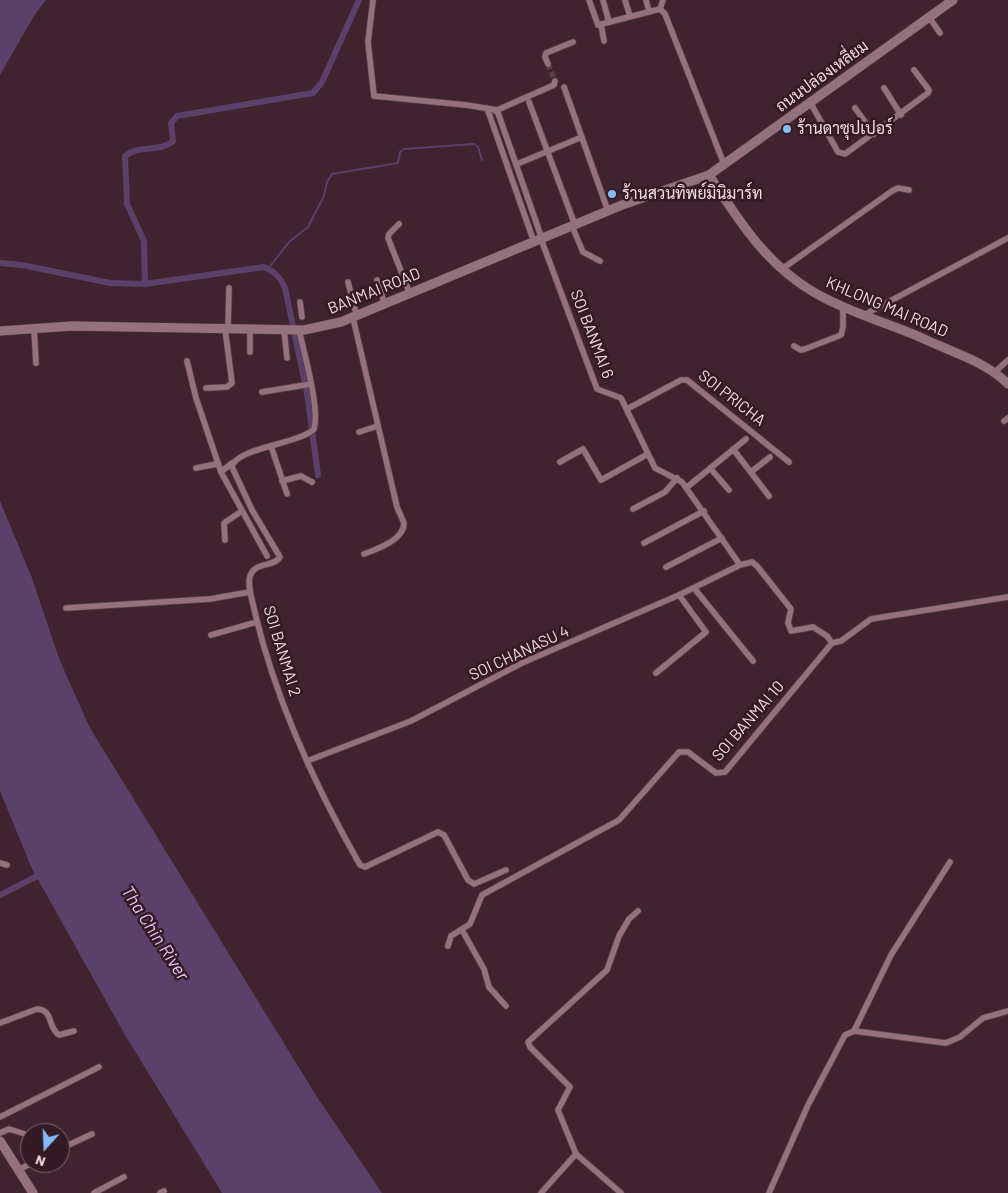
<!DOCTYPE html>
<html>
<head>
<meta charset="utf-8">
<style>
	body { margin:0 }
	#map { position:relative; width:1008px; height:1193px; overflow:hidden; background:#3f232f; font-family:Barlow,sans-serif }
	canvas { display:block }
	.north { position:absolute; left:20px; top:1123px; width:50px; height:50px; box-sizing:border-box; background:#341a25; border:1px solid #7f6871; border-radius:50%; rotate:200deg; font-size:14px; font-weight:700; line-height:20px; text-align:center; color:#efdce2 }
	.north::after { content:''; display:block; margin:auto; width:18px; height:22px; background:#82bcfa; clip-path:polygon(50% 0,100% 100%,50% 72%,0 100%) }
</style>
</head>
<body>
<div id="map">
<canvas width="1008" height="1193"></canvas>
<div class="north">N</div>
</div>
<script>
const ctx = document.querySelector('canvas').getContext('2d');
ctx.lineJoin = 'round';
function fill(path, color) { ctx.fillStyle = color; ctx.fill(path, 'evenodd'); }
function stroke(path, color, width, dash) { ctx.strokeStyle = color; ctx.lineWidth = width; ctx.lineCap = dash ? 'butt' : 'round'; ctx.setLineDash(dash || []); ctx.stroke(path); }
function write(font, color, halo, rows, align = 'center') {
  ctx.font = font + ' Barlow,Sarabun,sans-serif'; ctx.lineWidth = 5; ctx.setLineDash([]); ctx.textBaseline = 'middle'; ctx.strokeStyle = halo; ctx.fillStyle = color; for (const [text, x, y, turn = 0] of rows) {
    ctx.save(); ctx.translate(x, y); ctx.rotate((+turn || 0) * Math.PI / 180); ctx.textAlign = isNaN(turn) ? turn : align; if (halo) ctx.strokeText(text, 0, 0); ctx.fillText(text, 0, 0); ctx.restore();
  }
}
fill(new Path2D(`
	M0,0H46L35,14L0,75Z
	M0,501L32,578L60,661L90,728L317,1097L382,1193H222L125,1035L32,869L0,791Z`), '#5b4169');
stroke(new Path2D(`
	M268,269L289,242L308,227L324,196L327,182L332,174L398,163L400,152L404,149L474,144L478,147L482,160`), '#5b4169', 2);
stroke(new Path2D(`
	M0,263L22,265L110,283L145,284L264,267C275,272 280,277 285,288L307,393L318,475
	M145,284L144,241L127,204L125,156C139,144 160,153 173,141L171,123L177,116L313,93L322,82L359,0
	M0,895L43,873`), '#5b4169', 6);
stroke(new Path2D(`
	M548,64L555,81`), '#593f4a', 5.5, [5.5, 3]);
const street = new Path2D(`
	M373,0L368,42L374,96L466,105L497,110L542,239
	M589,0L598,25L660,9
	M603,0L609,22
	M625,0L630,16
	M646,0L649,11
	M660,9L665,14L724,164
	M660,9L663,0
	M929,17L940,33
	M601,24L604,41
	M548,64L545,57L546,53L573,42
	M564,87L608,211
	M884,88L901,115
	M529,102L575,225
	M810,102L838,152L845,154L928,93L929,90L914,70
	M487,108L534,242
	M855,108L874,134
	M495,111L554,85L555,81
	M517,164L582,137
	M399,224L389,234L388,238L410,294
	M572,226L583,252L600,261
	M541,239L597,389L621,398L655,468L682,482L740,565L752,562L757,566L791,609L788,623L791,631L813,627L827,636L832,643
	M782,269L892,191L898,188L909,190
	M377,280L385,305
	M348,282L357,317
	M300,302L302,317
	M864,315L1008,238
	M353,318L397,507L404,523C404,540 377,549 364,554
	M34,328L36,363
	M228,328L229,288
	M250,329V352
	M284,330L287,358
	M299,330C304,353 320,408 314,429C299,444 235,448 232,467L252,510L280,557C273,568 255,561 250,576C247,587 253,602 255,613C276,701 315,786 360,865L365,867L438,832L444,835L468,880L474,884L506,870
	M794,346L801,350L805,349L841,335L843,327V306
	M187,361L196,398L221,472
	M995,372L1008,360
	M206,388L227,387L232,383L225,328
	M262,392L311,384
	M627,409L681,380H687L789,462
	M1004,421L1008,418
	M359,432L378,426
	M271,446L287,494
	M733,449L769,496
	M560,462L583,449L601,480L648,454
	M232,463L221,472L267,556
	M196,468L217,464
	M710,468L729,490
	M751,472L770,457
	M282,481L301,476L312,482
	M686,488L746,439
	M633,509L665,492L677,478
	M225,540L224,523L242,511
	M644,543L704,511
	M666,567L722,538
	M694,588L753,661
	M66,608L210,599L250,592
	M211,635L257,622
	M656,673L706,632L679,595
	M307,761L411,721L522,663L679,595L740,565
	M0,863L7,865
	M462,930L484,969L489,987L506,1006
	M448,946L451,936L470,924L482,895L619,820L679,752H688L716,773L725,772L832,643L841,641L871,619L1008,597
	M0,1023L37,1009C54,1010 47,1027 59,1035L74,1031
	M854,1031L891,955L950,862
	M0,1117L99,1067
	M0,1133L9,1129L25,1134
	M60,1149L92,1134
	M18,1170L32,1163
	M94,1193L124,1177
	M160,1193L164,1191
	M541,1193L576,1154
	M621,1193L576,1154L558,1110L570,1087L530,1047L528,1042L607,970L619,936L629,919L638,911
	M769,1193L808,1105L845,1035L854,1031L946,1043L960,1037L983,1018L1008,1011`);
const secondary = new Path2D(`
	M709,175C739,221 767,266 817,294C850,313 888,323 922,338C951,352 985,361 1008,384
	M0,331L72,326L304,330L341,322L622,205L709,175L953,0
	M0,1141L33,1193`);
stroke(street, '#5a424c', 7);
stroke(secondary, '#5a424c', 10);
stroke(street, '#93727e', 5.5);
stroke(secondary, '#93727e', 9);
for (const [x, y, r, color] of [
	[787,129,5,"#82bcfa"],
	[612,194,5,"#82bcfa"]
]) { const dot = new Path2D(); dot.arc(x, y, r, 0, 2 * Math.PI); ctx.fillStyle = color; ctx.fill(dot); stroke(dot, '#341a25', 2); }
write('16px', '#efdce2', '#341a25', [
	["ถนนปล่องเหลี่ยม",822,76,-36],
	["BANMAI ROAD",374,291,-22],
	["KHLONG MAI ROAD",887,307,23],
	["SOI BANMAI 6",592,334,69],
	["SOI PRICHA",732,398,38],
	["SOI BANMAI 2",282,651,73],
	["SOI CHANASU 4",519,653,-25],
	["SOI BANMAI 10",748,721,-49]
]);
write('16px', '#efdce2', '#341a25', [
	["ร้านดาซุปเปอร์",797,129],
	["ร้านสวนทิพย์มินิมาร์ท",622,194]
], 'left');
write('italic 18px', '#e7c5fb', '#341a25', [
	["Tha Chin River",155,933,57]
]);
</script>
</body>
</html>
